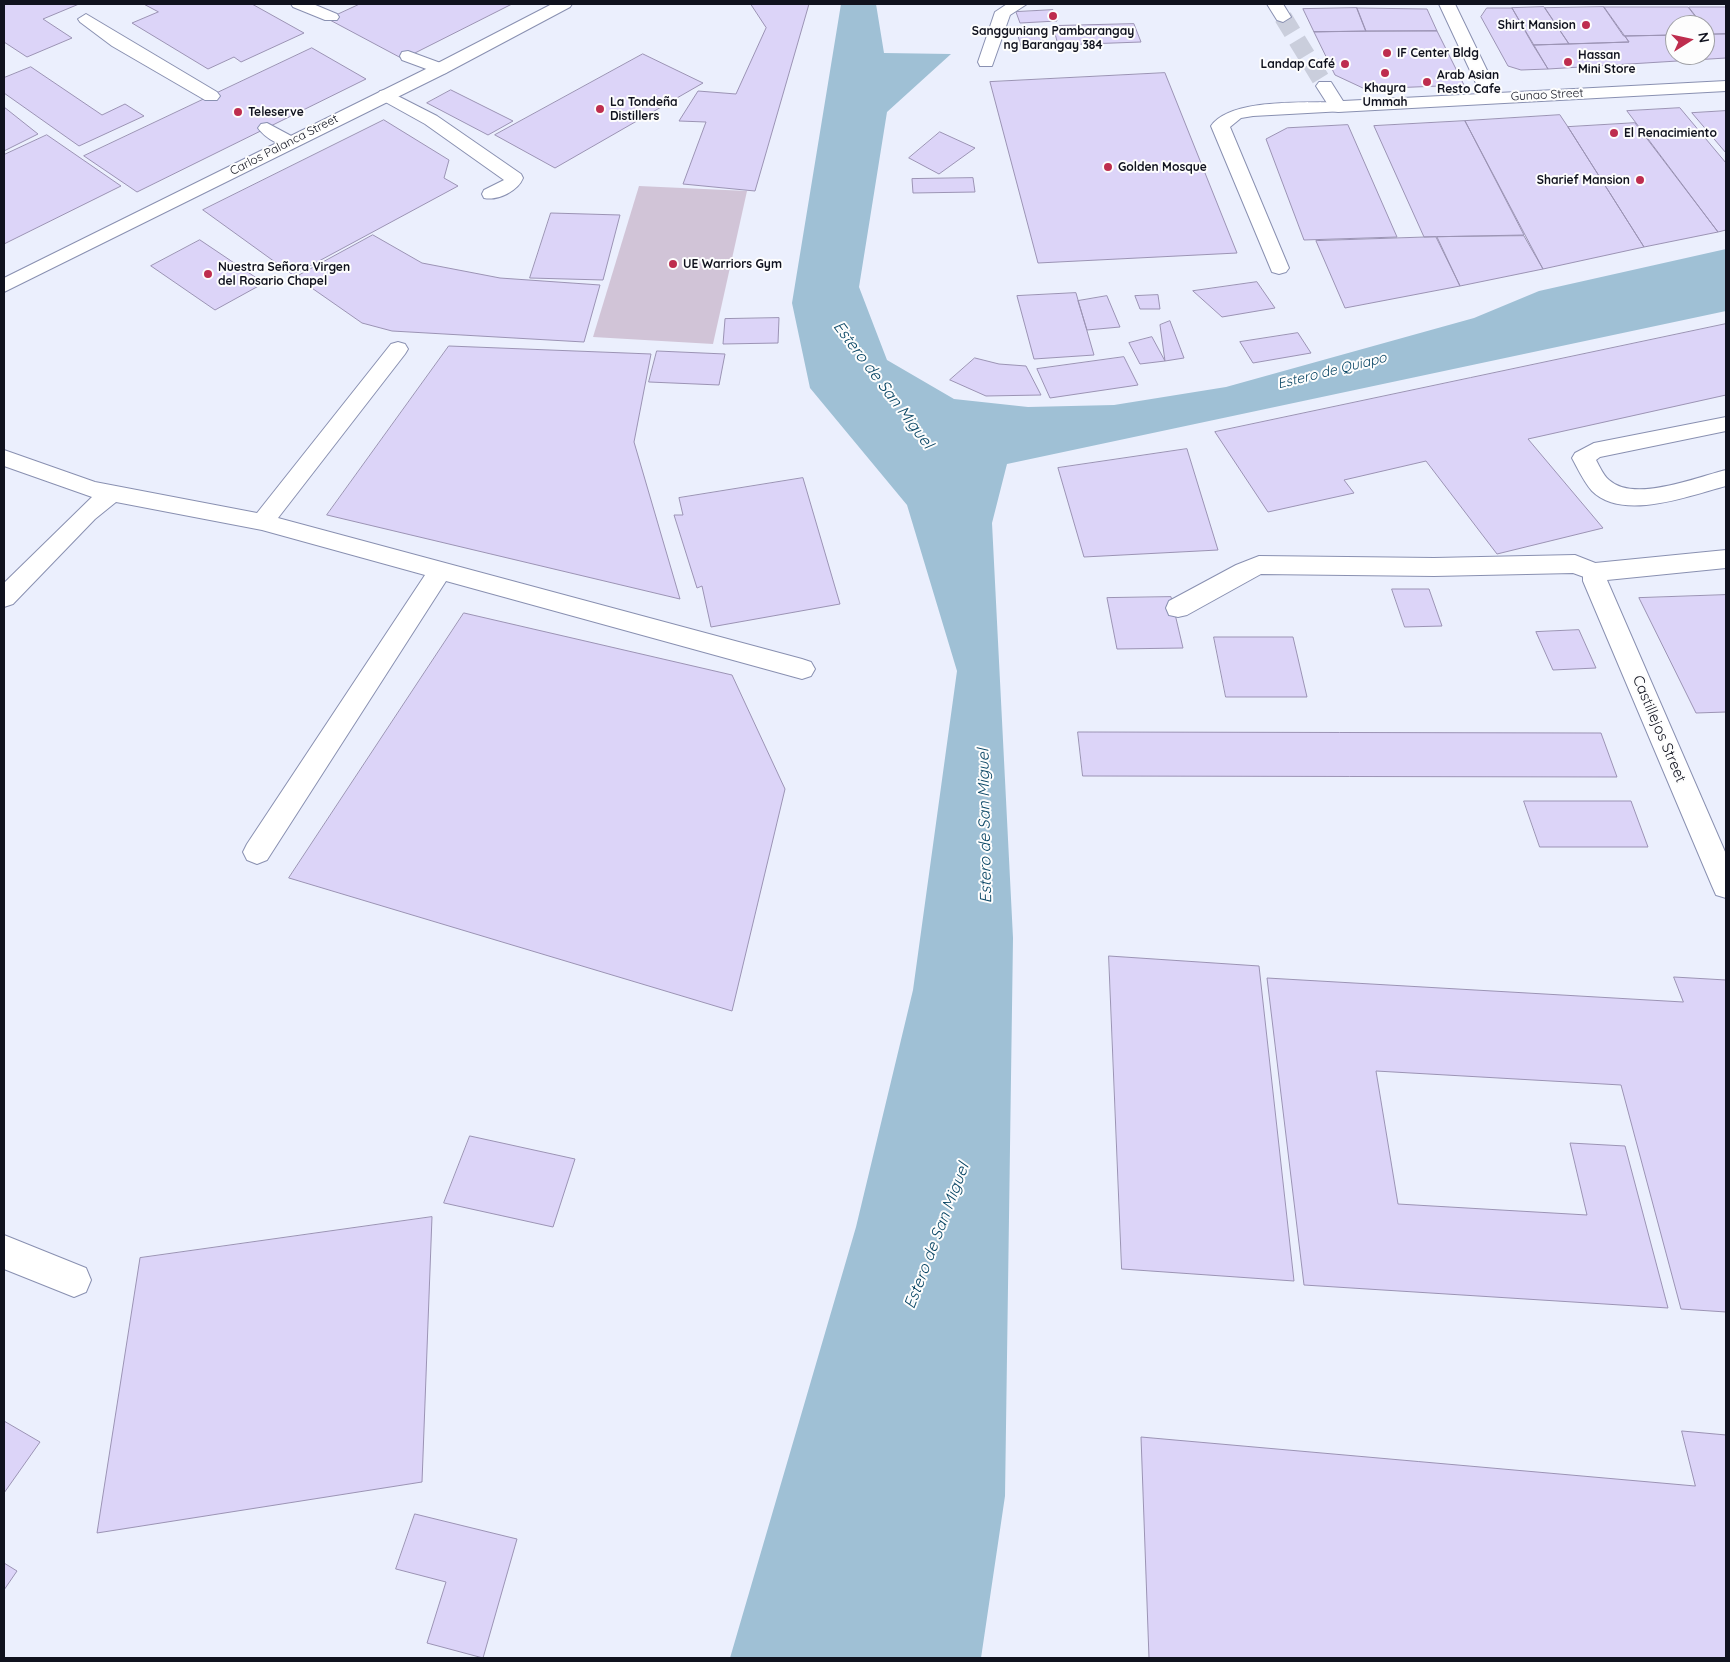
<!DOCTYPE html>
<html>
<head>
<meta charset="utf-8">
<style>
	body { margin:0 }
	#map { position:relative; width:1730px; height:1662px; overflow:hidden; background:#ebeffd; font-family:Quicksand,sans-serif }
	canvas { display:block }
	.frame { position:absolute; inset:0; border:5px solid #10121e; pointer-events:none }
	.north { position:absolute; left:1665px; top:15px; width:50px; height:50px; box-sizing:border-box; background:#fdfdfd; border:1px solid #9e9fa4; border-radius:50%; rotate:80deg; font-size:14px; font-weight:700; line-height:20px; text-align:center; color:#10121e }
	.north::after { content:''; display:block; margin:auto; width:18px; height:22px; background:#be2d4e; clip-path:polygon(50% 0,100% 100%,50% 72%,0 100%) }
</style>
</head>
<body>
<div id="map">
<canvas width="1730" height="1662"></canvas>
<div class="frame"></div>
<div class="north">N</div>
</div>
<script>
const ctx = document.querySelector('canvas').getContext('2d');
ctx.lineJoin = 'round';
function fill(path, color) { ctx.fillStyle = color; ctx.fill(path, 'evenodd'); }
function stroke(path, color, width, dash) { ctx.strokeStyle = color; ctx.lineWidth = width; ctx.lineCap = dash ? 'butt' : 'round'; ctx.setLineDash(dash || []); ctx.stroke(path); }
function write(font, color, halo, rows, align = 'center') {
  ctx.font = font + ' Quicksand,sans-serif'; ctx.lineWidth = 4; ctx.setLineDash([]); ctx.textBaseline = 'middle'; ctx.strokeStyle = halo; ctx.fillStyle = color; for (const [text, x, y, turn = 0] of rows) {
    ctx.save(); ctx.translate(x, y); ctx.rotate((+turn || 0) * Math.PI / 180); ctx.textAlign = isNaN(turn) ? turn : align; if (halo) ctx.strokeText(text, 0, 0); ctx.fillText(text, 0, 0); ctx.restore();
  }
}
fill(new Path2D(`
	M639,186L747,191L713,344L593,337Z`), '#d1c4d7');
fill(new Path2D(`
	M841,4H876L884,53L951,54L887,112L859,287L887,360L954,399L1028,407L1114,405L1226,387L1474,318L1539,291L1726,249V311L1007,464L992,523L1013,938L1005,1496L981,1658H730L856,1227L913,990L957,671L907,505L810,388L792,303Z`), '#9fc0d5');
const building = new Path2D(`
	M4,4H79L43,19L72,38L27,57L4,42Z
	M144,4H252L304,33L241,62L234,57L208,69L132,23L158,12Z
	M360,4H512L403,59L328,19Z
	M751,4H809L755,191L683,184L706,122L679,121L698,91L736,94L766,28Z
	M1544,7L1569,44L1533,45L1512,8Z
	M1604,7L1629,42L1569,44L1545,8Z
	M1604,7H1688L1702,25H1675V35L1624,36Z
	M1689,7H1726V34H1709L1705,25H1703Z
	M1357,8L1427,9L1437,31H1366Z
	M1357,8L1366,31L1314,32L1303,9Z
	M1487,8H1512L1548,69L1521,70L1508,66L1481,17Z
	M1053,10L1057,21L1020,23L1016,12Z
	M1134,24L1141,42L1058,45L1053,26Z
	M1016,28H1040L1045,48H1022Z
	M1437,31L1464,85L1365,89L1335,75L1314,32Z
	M1726,34V58L1548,69L1533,45L1629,42L1625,36L1675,35V55H1705V35Z
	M312,48L366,79L137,192L84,156Z
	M643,54L703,83L555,168L495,135Z
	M31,67L102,115L125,104L144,116L79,146L4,93V78Z
	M1165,73L1237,253L1038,263L990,82Z
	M451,90L513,121L488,135L427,103Z
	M4,107L38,134L4,151Z
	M1680,108L1726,163V230L1718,232L1627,111Z
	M1726,111V153L1692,113Z
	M1560,115L1568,127L1644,247L1543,269L1465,121Z
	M384,120L449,160L444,178L458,186L293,275L203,210Z
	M1465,121L1524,235L1424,237L1374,126Z
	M1635,123L1718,232L1644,247L1568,127Z
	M1348,125L1397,237L1304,240L1266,139L1287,128Z
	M940,132L975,148L939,174L909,158Z
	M47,135L121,186L4,244V155Z
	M973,178L975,192L913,193L912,179Z
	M551,213L620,215L603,280L530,278Z
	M373,235L422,263L500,278L600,285L584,342L392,331L362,323L296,277Z
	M1524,236L1543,269L1460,286L1437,237Z
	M1436,237L1460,286L1345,308L1316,241Z
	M200,240L264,283L215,310L151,266Z
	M1257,282L1275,308L1222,317L1193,291Z
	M1076,293L1094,355L1034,359L1017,296Z
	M1158,295L1160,309H1140L1135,296Z
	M1107,296L1120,327L1087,330L1078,301Z
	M779,318L778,343L723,344L725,319Z
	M1170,321L1184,358L1165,361L1160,325Z
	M1726,324V395L1528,439L1603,528L1497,554L1426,461L1344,480L1354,493L1268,512L1215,432Z
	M1298,333L1311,353L1253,363L1240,342Z
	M1152,337L1165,361L1140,364L1129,343Z
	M449,346L651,354L634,442L680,599L327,515Z
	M657,351L725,354L719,385L649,382Z
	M1124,357L1138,385L1050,398L1037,369Z
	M975,358L999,364L1026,366L1041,395L986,396L950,380Z
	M1187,449L1218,550L1084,557L1058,468Z
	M803,478L840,604L711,627L702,586L697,588L674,515H683L679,498Z
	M1392,589H1429L1442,626L1405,627Z
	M1726,595V712L1696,713L1639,598Z
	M1171,597L1183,648L1117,649L1107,598Z
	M464,613L732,675L785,789L732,1011L289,878Z
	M1579,630L1596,668L1553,670L1536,632Z
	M1214,637H1293L1307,697H1226Z
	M1078,732L1601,733L1617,777L1083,776Z
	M1524,801H1631L1648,847H1540Z
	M1109,956L1259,966L1294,1281L1122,1269Z
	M1674,977L1726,980V1312L1681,1309L1621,1085L1376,1071L1398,1204L1587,1215L1570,1143L1625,1146L1668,1308L1304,1285L1267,978L1683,1002Z
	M470,1136L575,1159L553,1227L444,1203Z
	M432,1217L422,1482L97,1533L140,1258Z
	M4,1421L40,1442L4,1493Z
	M1682,1431L1726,1435V1658H1149L1141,1437L1695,1486Z
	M415,1514L517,1539L483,1658L427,1643L446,1582L396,1569Z
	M4,1563L17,1571L4,1590Z`);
fill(building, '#dcd4f8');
stroke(building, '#9b93b4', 1);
stroke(new Path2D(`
	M1283,17L1325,86`), '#cacedc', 18, [18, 9]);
const service = new Path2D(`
	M291,4H313L337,14L339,17L337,20H325L293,7Z
	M1007,4H1027L1010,15L992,66H980L978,62L995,12Z
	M86,14L217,92L220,96L217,100H205L112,46L80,22L78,19Z
	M408,51L446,65L449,69L446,73L440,74L402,60L400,56L402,52Z
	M386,90L437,116L521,174L523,178C518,191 498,201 484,198L482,194L484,190L504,180L425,124L380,99L377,95L380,91Z
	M1338,102L1344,103L1347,107L1344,111L1253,116L1241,118L1230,127L1289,268L1286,272L1279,274L1272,272L1211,126C1230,98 1306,103 1338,102Z
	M267,123L295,138L298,142L295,146C283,149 265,138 258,128L261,124Z
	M398,342L405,344L408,349L405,354L278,518L802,659L811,662L815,669L811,676L802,679L446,581L267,860L257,864L247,860L243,852L247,844L425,575L262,530L116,502L95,519L13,604L4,607V583L92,497L4,466V450L95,482L257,513L391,344Z
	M1726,417V431L1600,457L1596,460C1600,467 1603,475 1609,480C1634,503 1697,477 1726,470V486C1691,495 1623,522 1592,491C1584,482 1578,469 1572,458L1575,453L1594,443Z
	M1575,555L1603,566L1607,572L1603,578L1595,581L1573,573L1434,576L1261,574L1187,615L1178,617L1169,615L1166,608L1169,601L1236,565L1259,556L1434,558Z`);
const minor = new Path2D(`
	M1267,4H1283L1291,17L1283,22L1277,20Z
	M1439,4H1455L1498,93L1726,81V91L1338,112L1332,111L1316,86L1319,82H1331L1343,101L1481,94Z
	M1726,550V568L1607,580L1726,854V898L1716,895L1712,886L1583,581V572L1587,566L1595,563Z
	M4,1235L86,1268L91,1280L86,1292L74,1297L4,1269Z`);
const tertiary = new Path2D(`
	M552,4H572L570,7L446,73L4,292V278L434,65Z`);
stroke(service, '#8990b1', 2);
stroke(minor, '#8990b1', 2);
stroke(tertiary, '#8990b1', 2);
fill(service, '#fff');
fill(minor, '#fff');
fill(tertiary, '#fff');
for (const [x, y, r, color] of [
	[1053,16,5,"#be2d4e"],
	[1586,25,5,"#be2d4e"],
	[1387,53,5,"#be2d4e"],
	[1568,62,5,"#be2d4e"],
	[1345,64,5,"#be2d4e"],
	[1385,73,5,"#be2d4e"],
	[1427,82,5,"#be2d4e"],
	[600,109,5,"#be2d4e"],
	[238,112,5,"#be2d4e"],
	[1614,133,5,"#be2d4e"],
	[1108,167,5,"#be2d4e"],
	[1640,180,5,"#be2d4e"],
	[673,264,5,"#be2d4e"],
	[208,274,5,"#be2d4e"]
]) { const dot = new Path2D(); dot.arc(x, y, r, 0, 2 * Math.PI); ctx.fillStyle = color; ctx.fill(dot); stroke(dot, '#fdfdfd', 2); }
write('bold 12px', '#10121e', '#fdfdfd', [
	["Shirt Mansion",1576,25,"right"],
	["Sangguniang Pambarangay",1053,31,"center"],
	["ng Barangay 384",1053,45,"center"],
	["IF Center Bldg",1397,53],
	["Hassan",1578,55],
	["Mini Store",1578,69],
	["Landap Café",1335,64,"right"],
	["Arab Asian",1437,75],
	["Resto Cafe",1437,89],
	["Khayra",1385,88,"center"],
	["Ummah",1385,102,"center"],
	["La Tondeña",610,102],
	["Distillers",610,116],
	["Teleserve",248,112],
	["El Renacimiento",1624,133],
	["Golden Mosque",1118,167],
	["Sharief Mansion",1630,180,"right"],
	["UE Warriors Gym",683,264],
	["Nuestra Señora Virgen",218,267],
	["del Rosario Chapel",218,281]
], 'left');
write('12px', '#10121e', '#fdfdfd', [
	["Gunao Street",1547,95,-3],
	["Carlos Palanca Street",284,145,-27]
]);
write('italic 14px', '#094665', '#fdfdfd', [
	["Estero de Quiapo",1332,371,-14]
]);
write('15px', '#10121e', '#fdfdfd', [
	["Castillejos Street",1659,729,67]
]);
write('italic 16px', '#094665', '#fdfdfd', [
	["Estero de San Miguel",883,385,53],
	["Estero de San Miguel",985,826,-91],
	["Estero de San Miguel",937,1236,-69]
]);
</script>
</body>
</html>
